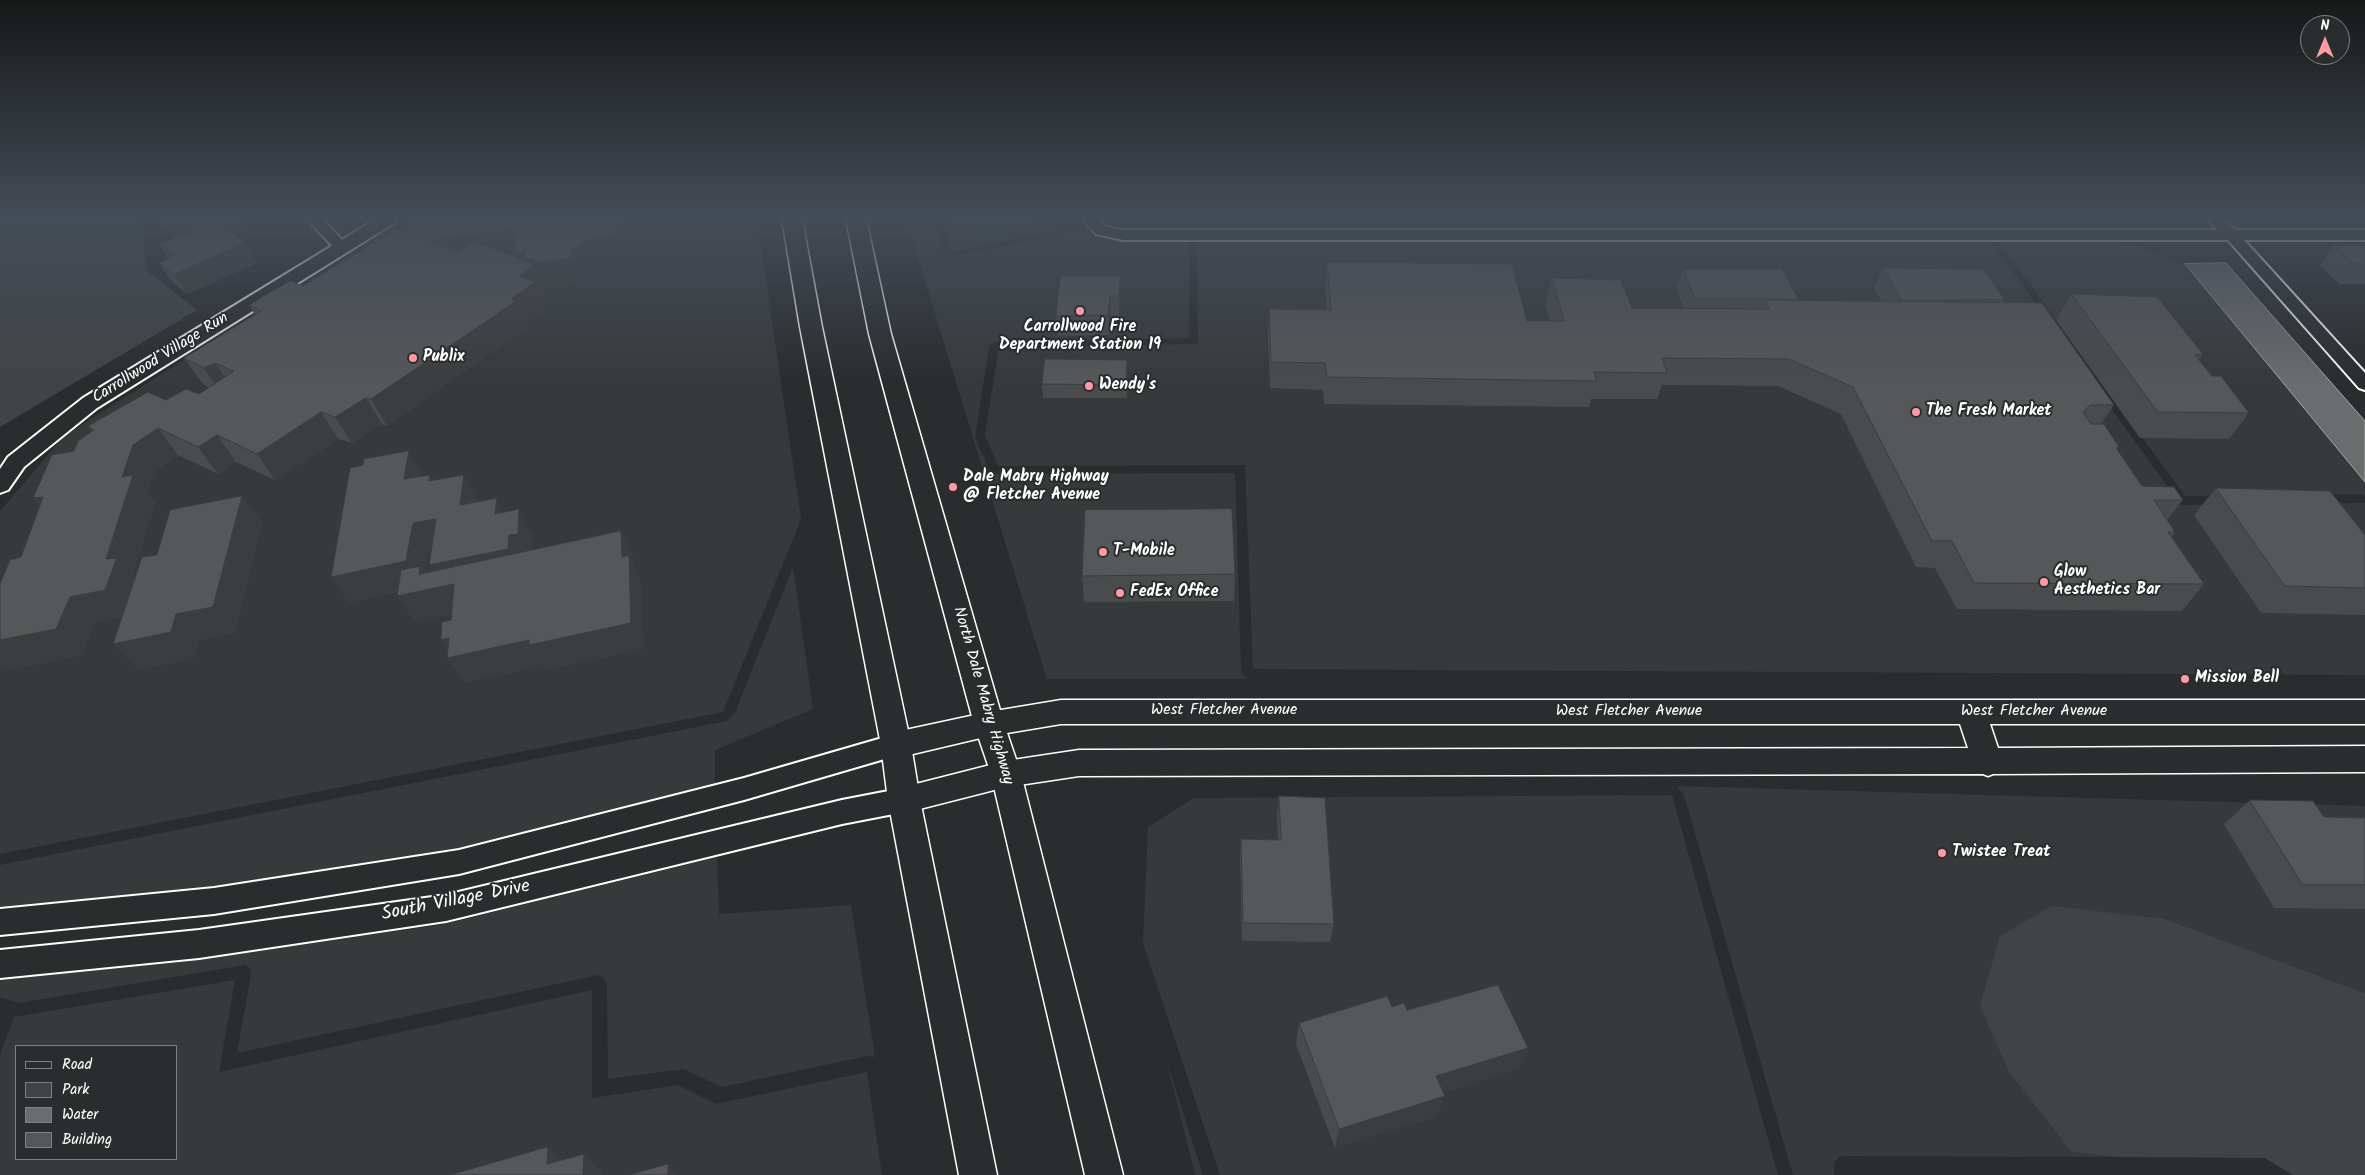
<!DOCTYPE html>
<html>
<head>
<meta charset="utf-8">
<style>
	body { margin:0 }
	#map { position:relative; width:2365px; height:1175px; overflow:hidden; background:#2a2d2e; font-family:Kalam,sans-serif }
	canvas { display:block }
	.legend { position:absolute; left:15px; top:1045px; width:162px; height:115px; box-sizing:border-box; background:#2a2d2e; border:1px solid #7f8182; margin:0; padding:6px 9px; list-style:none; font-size:15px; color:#fff }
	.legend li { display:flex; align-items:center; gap:10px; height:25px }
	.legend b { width:25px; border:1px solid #7f8182 }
	.north { position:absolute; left:2300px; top:15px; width:50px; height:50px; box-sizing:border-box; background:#2a2d2e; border:1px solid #7f8182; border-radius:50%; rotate:0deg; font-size:14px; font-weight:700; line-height:20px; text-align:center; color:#fff }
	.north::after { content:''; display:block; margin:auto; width:18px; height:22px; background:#ff9aa2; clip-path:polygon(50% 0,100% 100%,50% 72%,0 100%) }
</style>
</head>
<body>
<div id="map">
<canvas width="2365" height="1175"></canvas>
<ul class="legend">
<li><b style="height:6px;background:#2a2d2e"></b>Road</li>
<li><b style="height:14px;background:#414445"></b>Park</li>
<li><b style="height:14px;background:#6a6c6d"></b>Water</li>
<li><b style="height:14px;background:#555758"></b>Building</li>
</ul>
<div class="north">N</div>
</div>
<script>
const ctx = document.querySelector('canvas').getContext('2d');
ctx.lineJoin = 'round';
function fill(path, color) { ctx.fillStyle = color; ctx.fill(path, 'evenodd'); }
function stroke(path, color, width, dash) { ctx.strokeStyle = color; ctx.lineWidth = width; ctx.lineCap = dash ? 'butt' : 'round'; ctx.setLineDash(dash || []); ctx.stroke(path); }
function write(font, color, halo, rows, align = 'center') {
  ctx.font = font + ' Kalam,sans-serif'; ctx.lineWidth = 4; ctx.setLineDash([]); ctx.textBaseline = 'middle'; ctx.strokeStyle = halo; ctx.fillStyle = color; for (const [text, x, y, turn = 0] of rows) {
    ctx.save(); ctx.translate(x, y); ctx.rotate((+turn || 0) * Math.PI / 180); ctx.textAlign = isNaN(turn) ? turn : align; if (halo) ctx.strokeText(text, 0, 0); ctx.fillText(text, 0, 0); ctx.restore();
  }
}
fill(new Path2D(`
	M406,219H757L801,519L723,712L0,854V511L64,436Z
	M906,219H934L943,252L951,256L1054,237L1061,232H1090L1098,237L1120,241H1189V338L994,342L989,347L975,438L989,469L994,474L1235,473L1241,669L1243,675L1249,679H1047Z
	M942,219H1046L1052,232L952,251Z
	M1991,242L2181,505L2365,503V675L1253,669L1245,465L998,466L985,435L999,347L1198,344L1197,243Z
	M1999,242L2131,244L2185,264L2365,482V496L2357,494L2185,496Z
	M793,567L813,709L715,750V783L462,847L211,887L0,907V865L727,721L735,713Z
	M1677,786L2365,806V993L2165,919L2072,1152L2114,1157L1844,1156L1839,1157L1834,1163V1175H1793L1684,795Z
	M1672,795L1778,1175H1220L1143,943L1148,827L1194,798Z
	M717,857L719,914L851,905L875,1057L867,1056L722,1087L684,1069L608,1079L607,985L604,978L598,975L237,1053L251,975V970L245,965L19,1003L0,997V980L182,962L441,925Z
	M235,980L219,1072L592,990V1098L678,1085L716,1104L867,1072L882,1175H0V1055L14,1017ZM16,1046H176V1159H16Z
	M1166,1059L1203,1175H1195Z`), '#373a3b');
fill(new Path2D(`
	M0,219H142L146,270L197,310L0,427Z
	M2052,906L2165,919L2365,993V1175H2293L2265,1158L2114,1157L2072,1152L2009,1072L1980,1006L2000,936Z`), '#414445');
const water = new Path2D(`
	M2226,263L2365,421V482L2185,264Z`);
fill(water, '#6a6c6d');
stroke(water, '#a6a7a7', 1);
const minor = new Path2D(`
	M307,219H322L347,245L350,248L347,251H337Z
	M1082,219H1097L1106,227L1123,230H2218L2207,219H2222L2236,230H2365V240H2244L2365,373V390L2359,388L2228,240H1123L1096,234Z`);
const tertiary = new Path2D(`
	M376,219H397L394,223L97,408L24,467L8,490L0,493V469L8,457L83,398Z
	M896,734L905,737L909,745L905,753L744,800L459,874L214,914L0,935V909L214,888L459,850L744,778Z
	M904,788L914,792L918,800L914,808L904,812L842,824L446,921L199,958L0,978V950L199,930L446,895L842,800Z`);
const secondary = new Path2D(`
	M1061,700H2365V724H1990L1998,748L2365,746V772L1993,774L1988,776L1983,774L1079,776L1006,787L904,813L893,809L888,800L893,791L904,787L1006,761L1079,750L1968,748L1960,724H1061L989,736L896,758L885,754L881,745L885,736L896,732L989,712Z`);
const primary = new Path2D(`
	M782,219H802L822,327L911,745L920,800L997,1175H959L888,800L881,745L800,327Z
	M846,219H866L891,334L1004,724L1021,774L1123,1175H1085L991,774L974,724L869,334Z`);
stroke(minor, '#fff', 4);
stroke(tertiary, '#fff', 4);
stroke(secondary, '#fff', 3);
stroke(primary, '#fff', 3);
fill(minor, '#2a2d2e');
fill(tertiary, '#2a2d2e');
fill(secondary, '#2a2d2e');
fill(primary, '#2a2d2e');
fill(new Path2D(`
	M956,219H1027L1028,225L963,237Z
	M433,220L627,236V261L593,266L592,272L582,274V284L545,289L544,285H543L545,290L540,295L546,308L525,324L526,328L387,426L382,424L352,443L338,439L275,480L236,462L218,474L178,455L154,471L147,493L155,502L132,576L135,579L157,555L262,523L235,633L198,640L194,658L138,670L122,617L94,623L82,655L3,671L0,668V584L21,557L40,506L33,498L74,451L92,431L88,426L166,400L199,394L209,388L203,384L184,358L255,315L249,305L303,286L400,231Z
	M245,231L234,235L257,263L188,294L173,283L159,263L169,259L160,245Z
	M2335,245H2365V284H2339L2320,265Z
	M1327,262L1527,321H1550L1545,305L1552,278L1632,308H1684L1676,289L1683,269L1798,299V300L1881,301L1874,288L1883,268L2005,300L2003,303L2114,405L2101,424L2119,447L2117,450L2142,486L2183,500L2167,520L2175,532L2172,537L2204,584L2182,611L1957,609L1935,568L1916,567L1841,414L1778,386L1662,385L1657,399H1591L1589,407L1324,404L1323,390L1270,388L1268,335L1269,309L1327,310L1325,288Z
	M1120,276V296L1119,316H1111L1109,335L1058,336L1056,316Z
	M2072,294L2203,354L2199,360L2212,376L2249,413L2229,439L2140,438L2056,320Z
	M1127,360L1128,374L1127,398H1043L1042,384Z
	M2216,488L2365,535V615L2261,613L2194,515Z
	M1235,574L1234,601L1084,602L1082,576Z
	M1279,796L1334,924L1330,942L1242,941L1240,857L1241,839H1278L1277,815Z
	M2250,800L2324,817L2365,818V909L2274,908L2224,824Z
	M1392,1007L1407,1010L1528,1048L1519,1069L1443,1092L1437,1116L1335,1148L1296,1044L1299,1023Z`), '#494b4c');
fill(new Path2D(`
	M209,219H240L245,231L193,246L176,245L163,225L179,220Z
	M432,219L442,239L516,228L572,248L618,219H621L627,236V261L593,266L592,272L582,274V284L545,289L544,285H543L545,290L540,295L546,308L525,324L526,328L387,426L371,399L511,299L520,276L524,272L516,255L442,267L429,241L431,230Z
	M961,219H1027L1028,225L963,237Z
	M245,243L257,263L188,294L174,274Z
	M1120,276V296L1119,316V296Z
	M1110,296L1111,316L1109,335L1108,315Z
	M1127,360L1128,374L1127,398L1126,385Z
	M215,363L233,389L222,395L204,368Z
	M366,398L382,424L352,443L335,417Z
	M321,412L338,439L275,480L257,454Z
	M158,428L178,455L154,471L147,493L155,502L132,576L140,585L128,616L94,623L82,655L3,671L0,668V640L70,597L106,559L122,477L133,445Z
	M217,435L236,462L218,474L198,447Z
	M409,451L424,478L404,479Z
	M430,475L445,501L429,481Z
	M464,475L478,501L475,532L460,505Z
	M242,496L262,523L235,633L198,640L194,658L138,670L113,644L176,614Z
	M43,497L57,525L33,498Z
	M497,498L511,525L519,509L533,536L532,560L470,610L415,622L397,596L423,587L349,603L331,577L413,523L436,519L452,545L429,550L425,574L442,587L429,565L495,514Z
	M621,531L633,557V564L641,581L644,649L544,671L541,667L464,683L447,658L452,657L441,640L622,557Z
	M1528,1048L1519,1069L1429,1097L1436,1076Z
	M1445,1096L1437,1116L1335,1148L1339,1129Z
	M548,1147L567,1166L547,1164Z
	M584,1154L602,1172V1175H583Z
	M668,1164L677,1175H668Z`), '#3c3d3e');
const building = new Path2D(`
	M160,219H209L181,227L179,220L163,225Z
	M426,219H432L431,230L433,219H618L617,235L583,241L582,246L572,248L571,258L534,263V259L525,260V251L515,252L516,228L429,241L457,252L474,242L534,264L520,276L535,282L511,299L515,302L371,399L366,398L335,417L321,412L257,454L217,435L198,447L158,428L133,445L122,477L133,475L106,559L117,558L105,590L70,597L56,629L0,640V584L10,560L21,557L43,497L33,498L52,455L74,451L78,441L94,430L88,426L148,392L166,400L186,389L199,394L234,371L215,363L204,368L184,358L261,311L249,305L290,281L303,286L395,230L400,231L420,220Z
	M215,221L245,243L174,274L159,263L174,256L160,245Z
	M2335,245H2365V264H2354Z
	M1327,262L1512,264L1527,321H1564L1552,278L1621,280L1632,308L1769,309L1765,300L2042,303L2114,405H2090L2083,412L2091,424H2104L2119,447L2116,448L2142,486L2174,487L2183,500H2154L2175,532H2168L2204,584L1974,583L1952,541H1932L1853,387L1789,359L1662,358L1667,373L1594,372L1597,381L1327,377L1325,363L1271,362L1269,309L1331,310Z
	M1883,268L1983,269L2005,300H1902Z
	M1683,269H1782L1798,299H1696Z
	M1061,276H1120L1119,296H1110L1108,315L1056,316Z
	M2072,294L2157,297L2203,354L2195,355L2212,376H2221L2249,413L2158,412Z
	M1045,359L1127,360L1126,385L1042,384Z
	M409,451L404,479L430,475L429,481L464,475L460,505L497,498L495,514L519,509L518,534L509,535L508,549L429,565L436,519L413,523L406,561L331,577L350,468L363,465L364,459Z
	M2216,488L2330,491L2365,535V588L2285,586Z
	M242,496L213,607L176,614L171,632L113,644L142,557L157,555L170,510Z
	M1232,509L1235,574L1082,576L1085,510Z
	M621,531L622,557L629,555L631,623L529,645V640L447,658L449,638L441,640L442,622L451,620L454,584L397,596L401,570L420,566L419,574Z
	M1279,796L1325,798L1334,924L1243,923L1241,839L1281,840Z
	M2250,800L2313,801L2324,817L2365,818V885H2303Z
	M1498,985L1528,1048L1436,1076L1445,1096L1339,1129L1299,1023L1387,996L1392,1007L1404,1003L1407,1010Z
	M548,1147L547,1164L584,1154L583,1175H450Z
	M668,1164V1175H629Z`);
fill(building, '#555758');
stroke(building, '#3c3d3e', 1);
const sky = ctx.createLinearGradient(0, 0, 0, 383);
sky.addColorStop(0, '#171919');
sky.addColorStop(0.57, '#444c57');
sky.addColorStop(1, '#444c5700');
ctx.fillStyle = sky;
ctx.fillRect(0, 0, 2365, 383);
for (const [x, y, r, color] of [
	[1080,311,5,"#ff9aa2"],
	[413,358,5,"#ff9aa2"],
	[1089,386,5,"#ff9aa2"],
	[1916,412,5,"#ff9aa2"],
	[953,487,5,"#ff9aa2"],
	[1103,552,5,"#ff9aa2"],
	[2044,582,5,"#ff9aa2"],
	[1120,593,5,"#ff9aa2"],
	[2185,679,5,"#ff9aa2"],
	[1942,853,5,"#ff9aa2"]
]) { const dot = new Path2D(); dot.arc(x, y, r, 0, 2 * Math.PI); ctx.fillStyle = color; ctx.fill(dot); stroke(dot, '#2a2d2e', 2); }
write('bold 16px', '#fff', '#2a2d2e', [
	["Carrollwood Fire",1080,328,"center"],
	["Department Station 19",1080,346,"center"],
	["Publix",423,358],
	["Wendy's",1099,386],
	["The Fresh Market",1926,412],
	["Dale Mabry Highway",963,478],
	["@ Fletcher Avenue",963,496],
	["T-Mobile",1113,552],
	["Glow",2054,573],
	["Aesthetics Bar",2054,591],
	["FedEx Office",1130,593],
	["Mission Bell",2195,679],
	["Twistee Treat",1952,853]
], 'left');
write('16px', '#fff', '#2a2d2e', [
	["Carrollwood Village Run",161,359,-32],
	["North Dale Mabry Highway",982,696,74],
	["West Fletcher Avenue",1224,711],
	["West Fletcher Avenue",1629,712],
	["West Fletcher Avenue",2034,712]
]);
write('19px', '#fff', '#2a2d2e', [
	["South Village Drive",456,902,-11]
]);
</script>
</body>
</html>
